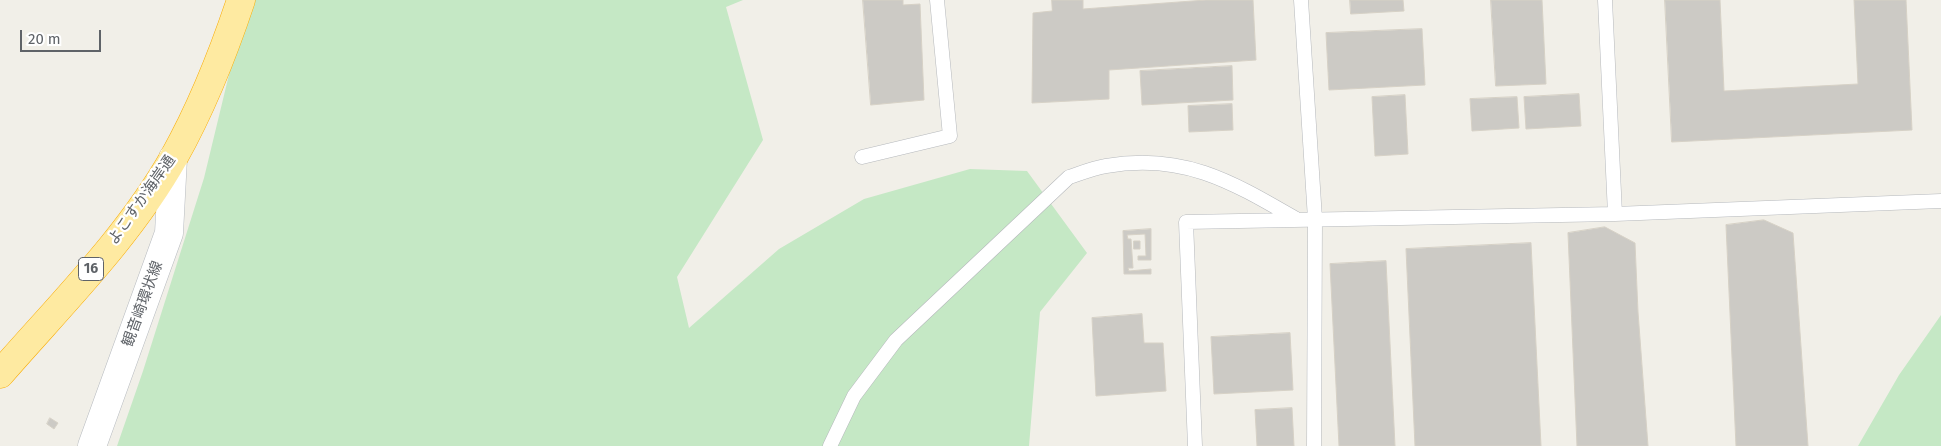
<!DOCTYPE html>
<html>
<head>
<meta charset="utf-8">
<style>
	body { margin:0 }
	#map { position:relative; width:1941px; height:446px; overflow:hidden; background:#f1efe8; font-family:"Fira Sans",sans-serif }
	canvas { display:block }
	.scale { position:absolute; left:20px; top:30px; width:81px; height:22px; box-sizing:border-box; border:2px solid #5f6368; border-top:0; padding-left:6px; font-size:15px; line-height:18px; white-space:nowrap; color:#5f6368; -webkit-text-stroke:4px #fff; paint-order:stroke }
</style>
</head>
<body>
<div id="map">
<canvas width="1941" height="446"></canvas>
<div class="scale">20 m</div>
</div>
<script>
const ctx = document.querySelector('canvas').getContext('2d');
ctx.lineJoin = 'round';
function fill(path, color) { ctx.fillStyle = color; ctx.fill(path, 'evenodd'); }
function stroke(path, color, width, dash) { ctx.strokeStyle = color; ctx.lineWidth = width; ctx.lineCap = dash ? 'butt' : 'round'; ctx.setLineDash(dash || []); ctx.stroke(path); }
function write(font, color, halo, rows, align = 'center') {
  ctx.font = font + ' "Fira Sans","Noto Sans JP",sans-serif'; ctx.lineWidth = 4.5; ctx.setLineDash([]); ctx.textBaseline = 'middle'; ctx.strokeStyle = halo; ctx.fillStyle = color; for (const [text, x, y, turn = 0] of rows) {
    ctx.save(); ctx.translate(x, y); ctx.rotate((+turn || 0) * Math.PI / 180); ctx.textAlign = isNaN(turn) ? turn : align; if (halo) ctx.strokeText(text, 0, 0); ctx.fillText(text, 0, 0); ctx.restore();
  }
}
fill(new Path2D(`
	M247,0H743L726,7L763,140L677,277L689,328L779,249L864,199L970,169L1027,171L1087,253L1040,312L1029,446H117L143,371L204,178Z
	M1941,315V446H1858L1899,375Z`), '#c5e8c5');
const building = new Path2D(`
	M863,0H903V5L920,4L924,100L871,105Z
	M1052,0H1083V9L1206,0H1253L1256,60L1109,70V99L1032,103L1033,13L1052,11Z
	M1350,0H1403L1404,11L1351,14Z
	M1491,0H1542L1546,84L1496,86Z
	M1665,0H1720L1724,91L1858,84L1854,0H1906L1912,130L1672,142Z
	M1422,29L1425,85L1329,90L1326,33Z
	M1232,66L1233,100L1142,105L1140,71Z
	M1579,94L1581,126L1526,129L1524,97Z
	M1405,95L1408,154L1375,156L1372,97Z
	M1517,97L1519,128L1472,131L1470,99Z
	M1232,104L1233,130L1189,132L1188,106Z
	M1764,220L1793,233L1808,446H1736L1726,225Z
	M1605,227L1635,243L1638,312L1648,446H1577L1568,233Z
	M1151,229V260H1138V256H1146L1145,234L1127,235L1128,239H1131L1133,268H1128L1129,271L1151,269V274H1124L1123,231Z
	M1134,241H1140V249H1134Z
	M1531,243L1541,446H1415L1406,249Z
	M1386,261L1395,446H1339L1330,264Z
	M1142,314L1144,343H1163L1166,391L1096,396L1092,318Z
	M1290,333L1293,390L1214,394L1211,337Z
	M1292,408L1294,446H1257L1255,410Z
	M50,418L58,423L54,429L47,424Z`);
fill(building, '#cccac5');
stroke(building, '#d6d1c6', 1);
const service = new Path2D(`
	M1301,0L1315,219L1314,446
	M1605,0L1615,214
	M862,157L950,136L937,0
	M830,446L854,396L896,340L1069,177C1081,173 1094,168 1106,166C1184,152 1234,183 1298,220
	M1195,446L1186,222L1615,214L1941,201`);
const secondary = new Path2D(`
	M92,446L169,233L173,158`);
const trunk = new Path2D(`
	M0,374C60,305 129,237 174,157C202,107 223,54 241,0`);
stroke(service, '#b5b8bc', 15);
stroke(secondary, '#b6babf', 29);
stroke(trunk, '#f9ab00', 29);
stroke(service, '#fff', 14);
stroke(secondary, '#fff', 28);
stroke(trunk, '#feeaa1', 28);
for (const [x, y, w] of [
	[91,269,25]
]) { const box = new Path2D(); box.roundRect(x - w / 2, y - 11.5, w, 23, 4); ctx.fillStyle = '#fff'; ctx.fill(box); stroke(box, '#5f6368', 1); }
write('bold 14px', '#5f6368', null, [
	["16",91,269]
]);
write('15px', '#5f6368', '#fff', [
	["よこすか海岸通",142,200,-55],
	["観音崎環状線",143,304,-70]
]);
</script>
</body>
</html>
